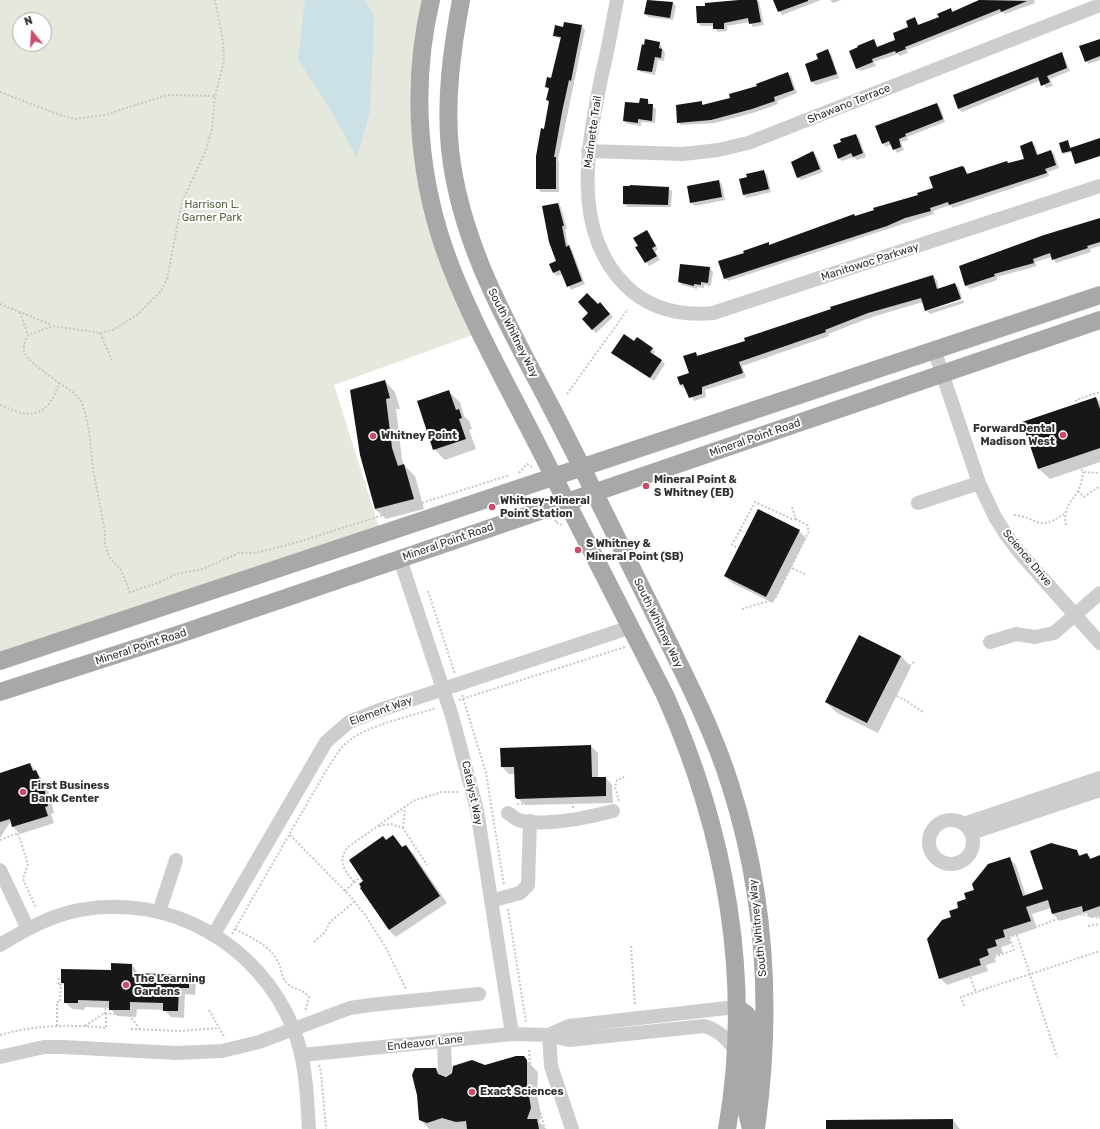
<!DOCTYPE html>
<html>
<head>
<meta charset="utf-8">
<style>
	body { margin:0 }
	#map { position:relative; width:1100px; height:1129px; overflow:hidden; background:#fff; font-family:Rubik,sans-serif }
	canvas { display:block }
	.north { position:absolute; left:12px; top:12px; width:40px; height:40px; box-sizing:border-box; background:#fff; border:1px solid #acacac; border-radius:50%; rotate:342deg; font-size:11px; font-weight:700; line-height:16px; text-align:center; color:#303030 }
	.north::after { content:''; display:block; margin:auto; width:14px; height:18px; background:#d0486a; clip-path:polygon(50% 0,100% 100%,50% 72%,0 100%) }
</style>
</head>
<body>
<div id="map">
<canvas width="1100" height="1129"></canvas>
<div class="north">N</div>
</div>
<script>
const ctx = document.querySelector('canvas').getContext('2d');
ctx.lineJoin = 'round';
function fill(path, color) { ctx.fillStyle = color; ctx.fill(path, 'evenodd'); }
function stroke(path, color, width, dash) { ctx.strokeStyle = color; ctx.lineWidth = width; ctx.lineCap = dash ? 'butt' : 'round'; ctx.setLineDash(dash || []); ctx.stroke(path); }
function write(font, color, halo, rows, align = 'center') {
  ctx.font = font + ' Rubik,sans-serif'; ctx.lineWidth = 4; ctx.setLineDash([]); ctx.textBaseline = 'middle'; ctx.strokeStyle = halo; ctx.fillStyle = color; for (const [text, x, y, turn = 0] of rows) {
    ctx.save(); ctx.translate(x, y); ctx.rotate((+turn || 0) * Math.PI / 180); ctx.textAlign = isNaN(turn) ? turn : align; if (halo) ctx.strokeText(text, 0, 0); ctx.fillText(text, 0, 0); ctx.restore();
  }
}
fill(new Path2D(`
	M0,0H431L426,20L428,192L481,332L334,385L378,524L384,534L0,661ZM20,20H44V44H20Z`), '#e5e8dd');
fill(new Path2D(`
	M305,0H364L374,14L373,50L370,112L357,158L332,112L298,59Z`), '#cbe1e6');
fill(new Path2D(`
	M648,0L673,3L676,6L673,20L648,17L645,14Z
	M745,0L759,1L764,25L753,27L750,22L727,26V31L717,32L714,26H701L698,23L697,7Z
	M774,0H821L782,15Z
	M830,0H841L833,3Z
	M982,0H1034L1035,3L1005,14L1003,12L907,50L908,53L900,56L898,54L874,62L876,66L860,71L857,68L874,41L878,48L897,41L910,28L915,19L919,25L940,18L951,10L954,12Z
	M581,26L585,30L558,160L559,162V192H541L537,188L550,103L547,100L549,90L546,87L552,79L561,40L554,35L564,28Z
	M1100,39V60L1089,64L1086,61L1081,47Z
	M659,42L665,53L664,61L658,60L655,75L641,72L638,69Z
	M827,51L831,54L839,78L816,85L812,82L819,60Z
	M1061,54L1064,57L1070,71L1050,79L1053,86L1046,88L1041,80L962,112L959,109L954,95Z
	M787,73L791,76L797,93L777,101L778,104L756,112L715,123L681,125L678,122L701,102L704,105L731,98Z
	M648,100L651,105L656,109L655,123L641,122V126L628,124L624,121L640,104Z
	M936,104L940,107L945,122L907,137L908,140L901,142L904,150L897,153L892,144L886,147L883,143Z
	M855,135L859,138L866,157L857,160L854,157L842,161L839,158L842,143Z
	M1067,141L1071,149L1092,157L1093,159L1077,164L1072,152L1064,154L1063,153L1060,143Z
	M1032,143L1035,146L1038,155L1051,151L1054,154L1059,168L1048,172L1049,176L953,208L950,205L933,211L934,214L728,281L725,278L745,254L768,244L770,245L919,196L934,188L964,168L969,175L1026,159Z
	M813,152L816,155L823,172L801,180L798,177Z
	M763,171L767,174L771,192L747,198L744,195L740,180Z
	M719,181L722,184L725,200L695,206L691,202Z
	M668,188L672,191L671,207H627L624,204Z
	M558,204L561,207L567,229H565L568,246L572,250L585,284L571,290L563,274L557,276L554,273L558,261Z
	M1100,220V246L1090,249L1091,252L1056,263L1052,257L1035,262L1037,266L997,277V280L970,289L966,286Z
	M646,231L658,249L655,252L660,260L649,266L637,247Z
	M710,268L713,272L711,286L704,285V288L697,287V289L682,285L679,282Z
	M933,276L937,280L939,289L955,284L959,288L962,298L927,309V311L923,302L872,317L828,334L829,336L742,366L746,377L705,390L706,397L694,401L686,387L684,388L680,384L690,373L695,353L699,357Z
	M963,300L964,303L930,314L927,311Z
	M600,304L613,317L596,333L583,319Z
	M634,343L652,348L655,352L653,355L665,364L654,381L616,356Z
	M385,381L395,392L400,409H396L402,459L404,465L415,476L424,509L386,519L375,509Z
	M449,392L460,402L464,416L469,421L472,429L469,430L476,449L445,460L434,449Z
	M1096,398L1100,402V462L1050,479L1039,469L1023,422Z
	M799,531L806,538L773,603L732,583L725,576Z
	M901,656L911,667L878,733L837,713L826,702Z
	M591,746L598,753V778H606L612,785L613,803L525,805L516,797L515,774H509L502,767Z
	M30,764L42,779L50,796L54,813L51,814L54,823L20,834L13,827L11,821L0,838V774Z
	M393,836L403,848L406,846L413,853L447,903L396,937L389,930L361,889L386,841Z
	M1076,851L1081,856L1087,854L1092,859L1100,857V919L1097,916L1091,918L1086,913L1060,921L1053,914L1051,908L1032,914L1037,928L1009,937L1011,944L1001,947L1003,953L994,956L996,962L986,965L988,971L947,985L940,978L952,918L975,891L1009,858L1016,865L1026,896L1045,890Z
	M132,965L139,974L189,976L196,983L195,995L185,994L184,1018L171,1017L164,1010L137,1009L136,1017L117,1016L110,1008L85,1007L84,1010L72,1009L65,1002V986L62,983Z
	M523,1057L538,1072L537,1095L541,1116L539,1122L546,1129H429L420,1119L418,1095L413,1072L415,1069H436L446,1079L485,1066Z
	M953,1120L960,1129H827Z`), '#0003');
fill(new Path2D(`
	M647,0L673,2L670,18L644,14Z
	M739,0H757L761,22L749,24L748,18L724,23V29H713V23H697L696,6H705V3Z
	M773,0H808V1L778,12Z
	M979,0L1027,1L1001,12L1000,9L905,47L906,49L896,53L895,51L872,59L873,62L856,69L849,51L858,47L857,46L874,39L877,47L895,40L893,33L908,27L906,21L915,17L918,25L939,17L937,14L951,8L952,12Z
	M564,22L582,25L571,81L569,80L562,112L554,157H556V189H536V156L541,128L544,129L549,101L546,100L549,88L545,87L547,77L551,78L561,37L553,36L555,25L563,27Z
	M645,39L660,42L659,48L662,49L661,58L655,57L652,72L637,70L642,44L644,45Z
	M1100,39V56L1085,62L1079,46Z
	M828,49L837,74L811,82L805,64L818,59L816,54Z
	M1062,52L1067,68L1047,76L1050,82L1041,86L1038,77L958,109L953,95Z
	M788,72L794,90L774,97L775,101L752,109L711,120L677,123L676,105L702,101V105L730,98L729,94L757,86L756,84Z
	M640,98L648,99V104H653L652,121L638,119V123L623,121L625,102L639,103Z
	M937,103L943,119L905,134L906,136L899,139L901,147L893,150L889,141L882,144L875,126Z
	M856,134L863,153L853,157L851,153L838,159L833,145L841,142L840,139Z
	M1100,138V156L1075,164L1071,151L1062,153L1059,143L1068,140L1070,148Z
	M1032,141L1037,155L1051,150L1056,165L1045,169L1047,173L949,205L948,202L930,208L931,211L905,218L887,226L724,279L718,261L744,253L743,251L769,242V245L854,214L855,216L874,210L873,208L918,195L917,193L933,188L929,177L962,166L964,167L967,174L1007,161L1008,163L1024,159L1020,146Z
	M813,151L820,169L797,178L791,162Z
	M764,170L769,189L743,195L739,179L747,177L746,174Z
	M719,180L722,197L690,203L687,186Z
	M630,185L669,187L668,205L623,204V186H630Z
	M558,203L564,226H562L566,247L569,245L582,281L567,287L560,270L553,273L549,264L556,261L549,242L542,206Z
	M1100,218V242L1087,246L1088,248L1052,260L1050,253L1033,259L1034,263L994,274L995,276L965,286L959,266L1044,235Z
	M647,230L656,246L652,248L657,256L645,263L635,247L638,246L633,238Z
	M680,264L710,267L708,283L701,282V285L694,284V286L678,282Z
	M933,275L937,289L955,283L961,299L925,311L921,298L868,313L825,330L826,332L739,362L743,373L702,387V394L689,398L683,384L680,385L677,377L689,373L683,356L696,352L697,356L745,341L744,338L831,309L830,307Z
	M587,293L598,304L600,302L610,314L592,330L582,319L588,313L578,302Z
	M624,334L634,341L637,337L653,348L650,352L662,360L650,378L611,353Z
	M385,380L390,398L386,399L392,448L398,466L404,464L414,499L375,509L360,455L350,390Z
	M449,390L456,410L459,409L462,418L459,419L466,439L433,450L417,401Z
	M1096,397L1100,409V448L1038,469L1022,422Z
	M758,509L800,530L766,597L724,576Z
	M859,635L901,656L867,723L825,702Z
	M591,745L592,777H606V796L517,799L515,797L514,767H501L500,748Z
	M30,763L33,771L36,770L44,788L48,806L45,807L48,816L12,827L10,819L0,822V773Z
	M393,835L402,847L406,845L440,896L389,930L360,888L361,887L359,884L363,881L349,860L383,836L386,840Z
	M1051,843L1077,850L1079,856L1087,853L1090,859L1100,855V906L1083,912L1082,906L1052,914L1048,900L1026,907L1031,921L1003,930L1005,937L995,940L997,946L987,949L989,955L979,959L981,965L939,979L927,939L942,920L951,917L949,911L958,908L957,902L966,899L964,893L974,890L972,884L988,864L1010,857L1023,896L1043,889L1030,851Z
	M111,963L132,964V973L189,975V988H179L178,1011H163V1003L130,1002V1010H109V1001L78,1000V1003H64V983H61V969L111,970Z
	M516,1056H524L527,1060V1084L531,1108L527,1119H537L539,1129H467L466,1121L456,1122L442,1118L427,1123L419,1120L417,1095L412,1075L415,1068H436L438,1074L446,1077L452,1073L453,1066L472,1060L485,1065Z
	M953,1119V1129H826V1120Z`), '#171717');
stroke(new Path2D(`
	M0,92L63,116L75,119L104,115L167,95L215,96
	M0,304L52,325
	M20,312L28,335
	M100,333L112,360
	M59,383L73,392L81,401L85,412L89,431L93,469L105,532V544L109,557L121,570L130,592L158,583L176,574L203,569L239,553H255L298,542L510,475
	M567,394L628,309
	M1076,402V400L1100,392
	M0,405C6,407 12,410 18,412C42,419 53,403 59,383C51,376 30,363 25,354C22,348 25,341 28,335L53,326L100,333L113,330L137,315L161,291L167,279L182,202L206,150L212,129L215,96L224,62L223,41L215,0
	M1075,459L1083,472L1100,473
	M519,473L527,464L532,467
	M1078,491L1084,497L1100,486
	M1014,515C1039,518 1037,532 1064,514
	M556,520L555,522L562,525
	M1066,525C1063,509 1070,503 1078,491C1081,485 1082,478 1083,472
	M740,530L744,532
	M736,547L732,545L755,502L792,519H796
	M785,565L805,574
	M428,591L455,674
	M742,609L775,599L809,531L807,525L796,519L792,507
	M886,691L905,700L923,712
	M462,695L486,773L504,885
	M459,700L625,647
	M878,725L879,719L903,671L914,662
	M573,798V808
	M619,801L615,787L617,780L624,777
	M517,804L573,802
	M379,826L391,824L403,828L427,865
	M403,828L405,806
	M290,835L351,897L365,915L385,946L406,989
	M0,840L18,833L28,864L23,879L36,908
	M354,882C344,870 337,861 348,847L413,801L442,792H459
	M345,891L359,878
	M508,909L526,1022
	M1088,926L1100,924
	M235,929C251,938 269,944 278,962C282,969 281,979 288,984C294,990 303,989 309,997L305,1012
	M232,934L327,769C334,759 340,747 350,740C369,725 412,716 436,708
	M1017,935L1057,1057
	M314,942L325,932L330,922L355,901
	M997,942L1073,913L1100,918
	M631,946L635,1006
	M983,961L1014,950L1007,930
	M968,970L976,993
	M964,1006L961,997L1100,951
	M209,1010L225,1038
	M105,1014L106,1003
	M57,1026V1002H60L61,985H58L59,977
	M85,1026L103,1014H128L140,1029
	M131,1029L179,1031L219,1028
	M0,1035C34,1025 71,1024 106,1028V1014
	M529,1050L532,1085L545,1129
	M319,1065L321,1072L326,1129`), '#c7c7c7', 2, [2, 2]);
stroke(new Path2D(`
	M617,0C612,25 608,50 602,74C588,143 570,229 625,285C649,309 680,316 713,313L1100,186
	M588,151L683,154L718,150L748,143L1100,5
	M934,349L979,483L995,517L1007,536L1020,553L1100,643
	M918,503L979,483
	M400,559L452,716L477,810L512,1034
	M990,642L1016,634L1035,637L1054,633L1100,593
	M508,813C512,816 517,820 521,821C549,826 586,818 613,811
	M929 842a22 22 0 1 1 44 0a22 22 0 1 1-44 0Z
	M964,824L1100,778
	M971,833L1100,790
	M0,870L28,929
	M491,901L520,893L528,885L530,821
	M159,912L176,860
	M214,934L326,742L349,722L377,711L631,627
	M0,945C25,930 51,915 80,910C169,893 259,944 293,1028C306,1060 307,1095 309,1129
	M549,1035L569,1026L736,1007
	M549,1035L551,1066L572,1129
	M444,1041L445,1069
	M302,1055L512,1034L549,1035L569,1040L704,1026C719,1030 725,1038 735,1049
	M0,1057L44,1047H63L176,1053L222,1051L259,1042L350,1008L370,1005L479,994`), '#cdcdcd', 14);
stroke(new Path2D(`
	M431,0C410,88 418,183 451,267C474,326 506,383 535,440C578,525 622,610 665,695C726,831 753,981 727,1129
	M461,0C452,49 445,99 450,149C460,243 507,323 550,405C585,472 618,541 652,609C680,666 711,724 730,784C766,896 772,1014 756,1129
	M0,661L1100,295
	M0,692L174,636L1100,320
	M739,1009L747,1015L749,1038L744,1100L751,1129`), '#a8a8a8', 18);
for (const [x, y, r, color] of [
	[1063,435,4,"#d0486a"],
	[373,436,4,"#d0486a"],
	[646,486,4,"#d0486a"],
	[492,507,4,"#d0486a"],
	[578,550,4,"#d0486a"],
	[23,792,4,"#d0486a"],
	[126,985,4,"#d0486a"],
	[472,1092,4,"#d0486a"]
]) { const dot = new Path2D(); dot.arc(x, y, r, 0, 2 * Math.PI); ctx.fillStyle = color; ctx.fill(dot); stroke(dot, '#fff', 1.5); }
write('11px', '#303030', '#fff', [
	["Shawano Terrace",849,104,-22],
	["Marinette Trail",593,132,-82],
	["Manitowoc Parkway",870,262,-18],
	["South Whitney Way",513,333,63],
	["Mineral Point Road",755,438,-19],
	["Mineral Point Road",448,542,-19],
	["Science Drive",1027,558,50],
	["South Whitney Way",658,623,64],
	["Mineral Point Road",141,647,-18],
	["Element Way",381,711,-20],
	["Catalyst Way",472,793,78],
	["South Whitney Way",758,928,-96],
	["Endeavor Lane",425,1043,-6]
]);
write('11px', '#5a6642', '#fff', [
	["Harrison L.",212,205],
	["Garner Park",212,218]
]);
write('bold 11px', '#303030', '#fff', [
	["ForwardDental",1055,429,"right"],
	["Madison West",1055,442,"right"],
	["Whitney Point",381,436],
	["Mineral Point &",654,480],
	["S Whitney (EB)",654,493],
	["Whitney-Mineral",500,501],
	["Point Station",500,514],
	["S Whitney &",586,544],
	["Mineral Point (SB)",586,557],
	["First Business",31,786],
	["Bank Center",31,799],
	["The Learning",134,979],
	["Gardens",134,992],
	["Exact Sciences",480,1092]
], 'left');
</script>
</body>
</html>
